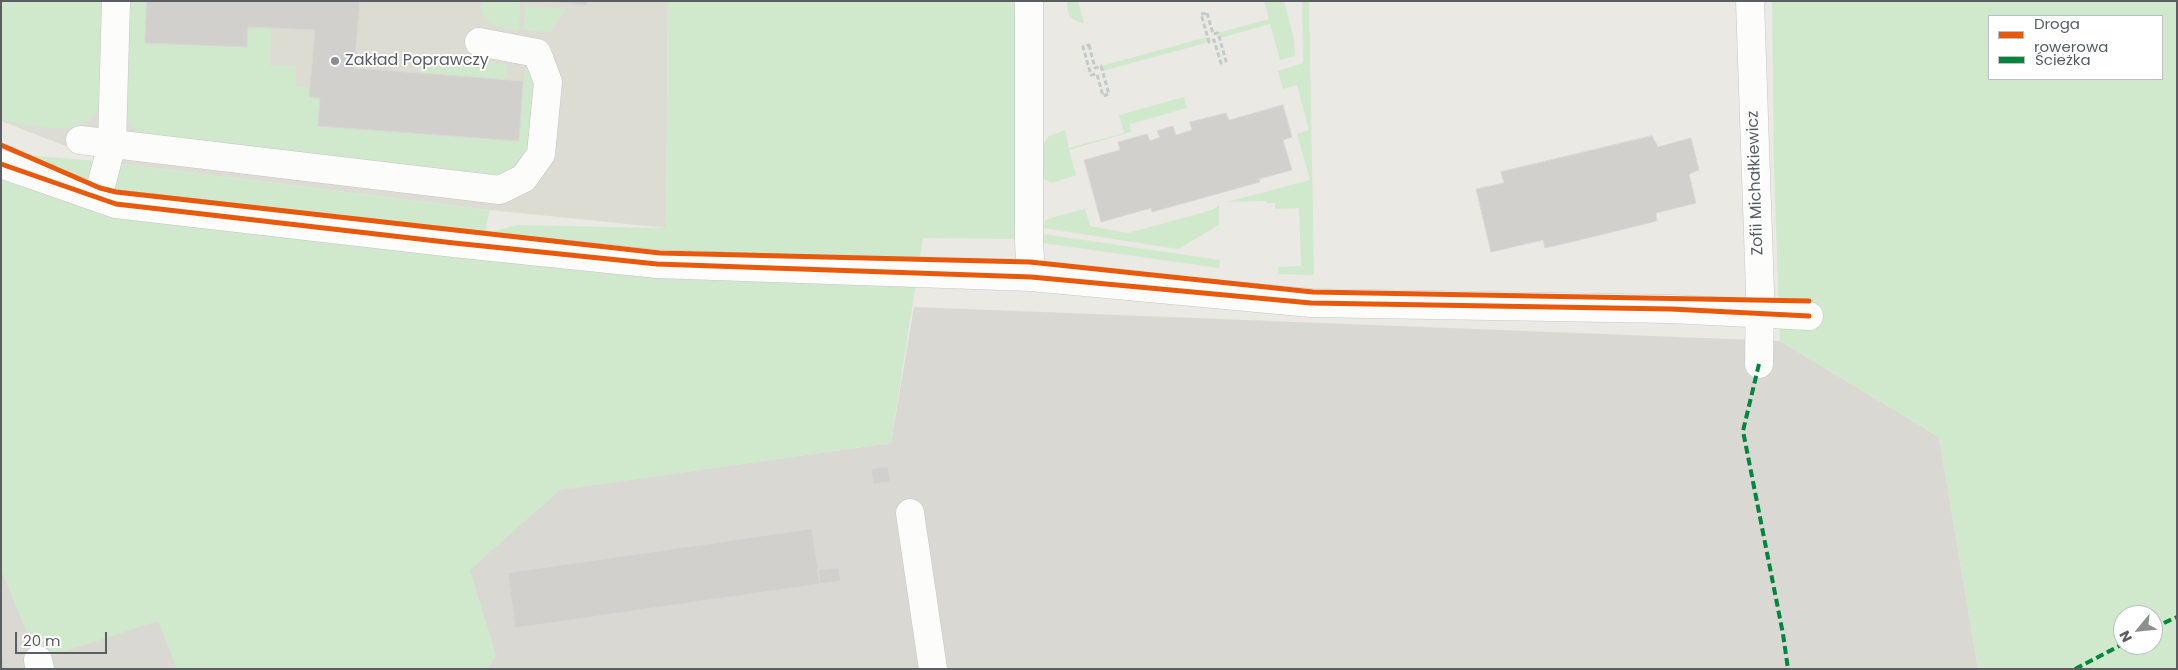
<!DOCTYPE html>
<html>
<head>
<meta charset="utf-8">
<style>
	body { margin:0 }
	#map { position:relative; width:2178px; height:670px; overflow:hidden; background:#eae9e4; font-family:Poppins,sans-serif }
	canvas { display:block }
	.frame { position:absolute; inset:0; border:2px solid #595e63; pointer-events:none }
	.legend { position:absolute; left:1988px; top:15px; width:175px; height:65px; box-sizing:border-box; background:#fff; border:1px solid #bdbfc1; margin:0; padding:6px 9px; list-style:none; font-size:15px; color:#595e63 }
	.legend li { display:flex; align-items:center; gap:10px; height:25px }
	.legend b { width:25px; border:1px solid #bdbfc1 }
	.north { position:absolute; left:2113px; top:605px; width:50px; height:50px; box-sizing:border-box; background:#fff; border:1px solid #bdbfc1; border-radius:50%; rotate:242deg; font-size:14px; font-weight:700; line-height:20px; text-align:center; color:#595e63 }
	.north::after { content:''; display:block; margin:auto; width:18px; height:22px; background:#8c8f90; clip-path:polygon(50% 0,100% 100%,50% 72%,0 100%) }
	.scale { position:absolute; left:15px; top:632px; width:92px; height:22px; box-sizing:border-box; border:2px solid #595e63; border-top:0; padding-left:6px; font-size:15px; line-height:18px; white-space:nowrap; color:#595e63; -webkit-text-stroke:4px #fff; paint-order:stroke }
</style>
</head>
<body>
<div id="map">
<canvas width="2178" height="670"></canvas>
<div class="frame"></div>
<ul class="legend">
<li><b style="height:6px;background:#e8590c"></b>Droga rowerowa</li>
<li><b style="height:6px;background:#00873e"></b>Ścieżka</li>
</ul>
<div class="north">N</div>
<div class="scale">20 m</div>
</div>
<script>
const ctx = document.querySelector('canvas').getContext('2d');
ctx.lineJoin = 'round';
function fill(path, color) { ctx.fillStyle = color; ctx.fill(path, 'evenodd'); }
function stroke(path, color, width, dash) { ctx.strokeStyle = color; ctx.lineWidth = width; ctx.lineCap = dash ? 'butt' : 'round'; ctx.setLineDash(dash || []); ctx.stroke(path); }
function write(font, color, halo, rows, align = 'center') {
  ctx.font = font + ' Poppins,sans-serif'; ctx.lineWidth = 4; ctx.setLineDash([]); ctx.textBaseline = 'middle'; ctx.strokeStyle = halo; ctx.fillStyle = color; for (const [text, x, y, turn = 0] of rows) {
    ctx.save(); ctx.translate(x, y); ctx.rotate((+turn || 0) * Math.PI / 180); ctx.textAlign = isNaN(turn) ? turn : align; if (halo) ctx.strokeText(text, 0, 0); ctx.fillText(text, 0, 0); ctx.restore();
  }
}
fill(new Path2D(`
	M914,307L1780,341L1939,437L1978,669H1V568L891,443Z`), '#dad8d3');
fill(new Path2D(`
	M1,1H668L666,228L490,210L107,162L1,121Z`), '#dddcd3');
fill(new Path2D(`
	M1,1H105L100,104C89,143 29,124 1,120Z
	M122,1L147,3L145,42L248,27L271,28L270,66H296V87L311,88L310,97L320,98L319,126L519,141L525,66L536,76L528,156L504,179L144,138L122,116Z
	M484,1H520L519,30C502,29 482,26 481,6Z
	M668,1H1017L1018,239L923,238L891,443L560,490L470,570L496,655L487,669H177L158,621L38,660L1,570V153L107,162L490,210L484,234L517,225L666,228Z
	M1067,1H1078L1084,23C1070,21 1067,14 1067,1Z
	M1264,1H1284L1294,39L1295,56L1280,60L1270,24L1220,38L1218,33L1269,19Z
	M1302,1H1309L1314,275L1278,274V267L1301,266L1299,208L1275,209V203H1266V201L1227,202L1310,180L1297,134L1309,130L1297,85L1283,89L1278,71L1303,63Z
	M1772,1H2177V669H1978L1939,437L1780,341L1774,170ZM1989,16H2162V79H1989ZM2123,615H2153V645H2123Z
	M525,6L566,9L550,32L524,30Z
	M1207,37L1209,42L1103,71L1101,66Z
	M423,58L506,64L505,80L419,73L420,60Z
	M1184,97L1187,108L1130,124L1131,132L1069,150L1076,175L1052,183L1044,179L1041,148L1049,136L1065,130L1069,148L1124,133L1119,115Z
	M1219,205V225L1178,249L1043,228L1045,221L1050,218L1085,209L1090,226L1128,233L1212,210Z
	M1043,234L1220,260L1219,268L1043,243Z`), '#d0e9cd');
const building = new Path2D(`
	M147,1H360L354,68L523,81L519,141L318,126L320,98L309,97L315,30L248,27L247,47L145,43Z
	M550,1H587V5Z
	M1283,105L1292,137L1283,140L1292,170L1259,179L1260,182L1152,212L1151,208L1101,222L1084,160L1120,150L1118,142L1147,134L1150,141L1160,137L1157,131L1173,126L1176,135L1192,130L1190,122L1226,113L1229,120Z
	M1652,136L1658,147L1691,138L1699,170L1689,174L1696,203L1656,213L1657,221L1567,243L1545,248L1543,240L1491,252L1476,189L1504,183L1501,172Z
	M888,467L890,482L873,484L871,469Z
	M812,529L820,584L515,628L508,573Z
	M839,568L841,581L820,584L818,570Z
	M1,641L4,666L7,665V669H1Z`);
fill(building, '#d1d0cd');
stroke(building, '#dad8d3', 1);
const minor = new Path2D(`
	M1029,1V242L1031,277
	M1750,1L1760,292L1759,364
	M80,140L500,190L524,178L541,154L548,82L537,53L479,42
	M1,164L116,204L454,243L657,264L1031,277L1311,303L1671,309L1809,316
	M98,197L112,144L116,1
	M910,513L933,669
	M38,660L40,669`);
stroke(minor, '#c6c6c5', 29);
stroke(new Path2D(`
	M1207,13L1213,34L1218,33L1226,61L1221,63L1214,40L1209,42L1201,14Z
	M1089,45L1095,68L1101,66L1109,94L1103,96L1097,74L1091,75L1083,47Z`), '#c4cbc7', 3, [5, 2.5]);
stroke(minor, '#fcfcfb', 28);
stroke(new Path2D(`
	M1759,364L1743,431L1783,634L1788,669
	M2153,628L2177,617
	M2075,669L2123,644`), '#00873e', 4, [8, 4]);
stroke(new Path2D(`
	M1,145L100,188L116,192L660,253L1030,262L1313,292L1809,301
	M1,164L116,204L454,243L657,264L1031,277L1311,303L1671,309L1809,316`), '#e8590c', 5);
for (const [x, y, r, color] of [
	[335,61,5,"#8c8f90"]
]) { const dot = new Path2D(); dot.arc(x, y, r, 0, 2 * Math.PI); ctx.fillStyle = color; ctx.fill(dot); stroke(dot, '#fff', 2); }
write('16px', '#595e63', '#fff', [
	["Zakład Poprawczy",345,61]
], 'left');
write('16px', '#595e63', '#fff', [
	["Zofii Michałkiewicz",1756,183,-92]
]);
</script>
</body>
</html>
